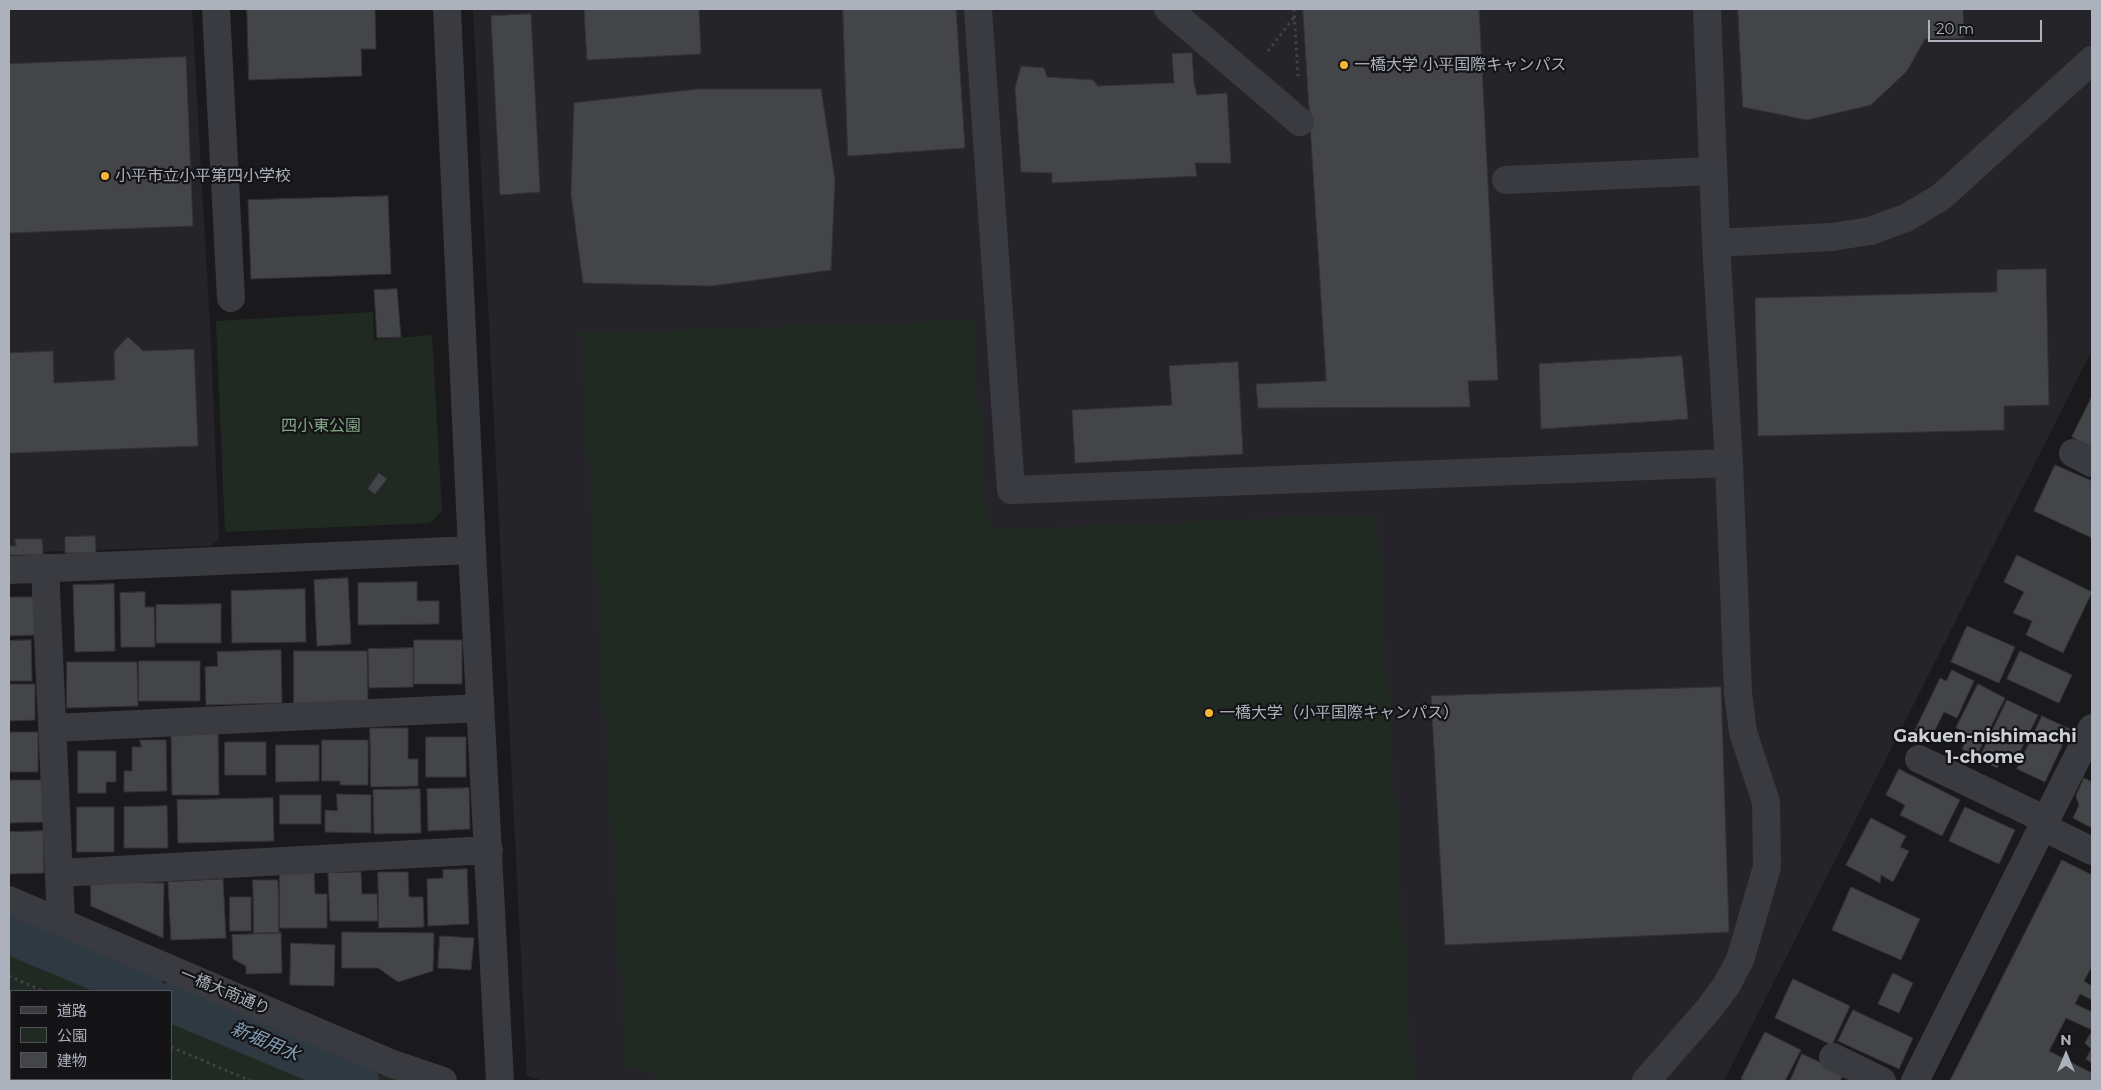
<!DOCTYPE html>
<html>
<head>
<meta charset="utf-8">
<style>
	body { margin:0 }
	#map { position:relative; width:2101px; height:1090px; overflow:hidden; background:#1a1a1c; font-family:Montserrat,"Noto Sans JP",sans-serif }
	canvas { display:block }
	.frame { position:absolute; inset:0; border:10px solid #acb1bc; pointer-events:none }
	.legend { position:absolute; left:10px; top:990px; width:162px; height:90px; box-sizing:border-box; background:#141417; border:1px solid #515359; margin:0; padding:6px 9px; list-style:none; font-size:15px; color:#acb1bc }
	.legend li { display:flex; align-items:center; gap:10px; height:25px }
	.legend b { width:25px; border:1px solid #515359 }
	.north { position:absolute; left:2041px; top:1030px; width:50px; height:50px; -webkit-text-stroke:4px #141417; paint-order:stroke; rotate:0deg; font-size:14px; font-weight:700; line-height:20px; text-align:center; color:#acb1bc }
	.north::after { content:''; display:block; margin:auto; width:18px; height:22px; background:#acb1bc; clip-path:polygon(50% 0,100% 100%,50% 72%,0 100%) }
	.scale { position:absolute; left:1928px; top:20px; width:114px; height:22px; box-sizing:border-box; border:2px solid #acb1bc; border-top:0; padding-left:6px; font-size:15px; line-height:18px; white-space:nowrap; color:#acb1bc; -webkit-text-stroke:4px #141417; paint-order:stroke }
</style>
</head>
<body>
<div id="map">
<canvas width="2101" height="1090"></canvas>
<div class="frame"></div>
<ul class="legend">
<li><b style="height:6px;background:#3a3b41"></b>道路</li>
<li><b style="height:14px;background:#212a22"></b>公園</li>
<li><b style="height:14px;background:#444549"></b>建物</li>
</ul>
<div class="north">N</div>
<div class="scale">20 m</div>
</div>
<script>
const ctx = document.querySelector('canvas').getContext('2d');
ctx.lineJoin = 'round';
function fill(path, color) { ctx.fillStyle = color; ctx.fill(path, 'evenodd'); }
function stroke(path, color, width, dash) { ctx.strokeStyle = color; ctx.lineWidth = width; ctx.lineCap = dash ? 'butt' : 'round'; ctx.setLineDash(dash || []); ctx.stroke(path); }
function write(font, color, halo, rows, align = 'center') {
  ctx.font = font + ' Montserrat,"Noto Sans JP",sans-serif'; ctx.lineWidth = 4.5; ctx.setLineDash([]); ctx.textBaseline = 'middle'; ctx.strokeStyle = halo; ctx.fillStyle = color; for (const [text, x, y, turn = 0] of rows) {
    ctx.save(); ctx.translate(x, y); ctx.rotate((+turn || 0) * Math.PI / 180); ctx.textAlign = isNaN(turn) ? turn : align; if (halo) ctx.strokeText(text, 0, 0); ctx.fillText(text, 0, 0); ctx.restore();
  }
}
fill(new Path2D(`
	M9,9H192L211,343L219,539L211,546L9,553Z
	M473,9H2092V350L1724,1081H544L527,1076Z`), '#252529');
fill(new Path2D(`
	M373,312L374,340L432,335L442,511L430,523L225,532L216,321Z
	M972,320L989,530L1377,514L1413,1081H669L626,1064L580,333Z
	M9,920L398,1081H9ZM11,991H171V1079H11Z`), '#212a22');
stroke(new Path2D(`
	M9,934L145,991
	M171,1002L359,1081`), '#2f3941', 40);
const building = new Path2D(`
	M247,9H375L376,49H361L362,76L249,80Z
	M614,9H699L701,54L587,60L584,10Z
	M843,9H956L965,148L848,156Z
	M1303,9H1479L1498,380L1468,381L1470,407L1258,408L1256,384L1326,381Z
	M1738,9H1963L1964,38L1925,39L1907,71L1871,105L1807,120L1743,107Z
	M531,14L540,192L500,195L491,16Z
	M1192,53L1194,83L1197,95L1227,93L1231,163H1195L1197,176L1052,183V173L1021,172L1015,88L1021,66L1044,68L1047,77L1093,80L1098,86L1174,83L1172,54Z
	M186,57L193,226L9,233V64Z
	M699,89H821L835,180L831,270L711,286L583,283L571,194L574,103Z
	M388,196L391,274L251,279L248,200Z
	M2046,269L2049,405L2004,406V430L1758,436L1755,298L1997,292V270Z
	M397,289L401,337L377,338L374,290Z
	M128,337L143,351L194,349L198,446L9,453V353L53,351L54,383L115,380L114,352Z
	M1682,356L1688,419L1541,429L1539,364Z
	M1238,362L1243,454L1075,463L1072,410L1172,405L1169,366Z
	M2092,396V447L2072,437Z
	M2055,465L2092,481V538L2034,511Z
	M379,473L387,479L375,494L368,489Z
	M95,536L96,553H65V537Z
	M15,539H42L43,555H9V546H16Z
	M2017,555L2092,592L2063,653L2026,635L2032,621L2013,613L2024,592L2004,582Z
	M348,578L351,644L317,646L314,580Z
	M417,582V601H439V624L358,625V583Z
	M114,584L115,651L75,652L73,585Z
	M305,589L306,642L232,643L231,591Z
	M145,592V607H154L155,647H121L120,593Z
	M9,597H35V635L9,636Z
	M221,604V643H156V605Z
	M1967,626L2015,647L1999,683L1951,662Z
	M31,640L32,681H9V641Z
	M414,640H462V684H414Z
	M413,648V687L369,688L368,649Z
	M281,650L282,703L206,705L205,667L218,666L217,652Z
	M294,651H367L368,705H294Z
	M2020,651L2072,675L2059,703L2007,679Z
	M139,661H200V701H139Z
	M67,662H137L138,706L67,708Z
	M1952,670L1974,681L1957,718L1944,712L1929,742L1913,734L1940,678L1946,681Z
	M9,684H35V720L9,721Z
	M1978,684L2005,698L1976,757L1962,749L1969,734L1956,728Z
	M1721,687L1729,932L1445,945L1431,696Z
	M2007,700L2038,715L2017,758L2005,752L1997,768L1979,759Z
	M2042,716L2070,729L2045,782L2017,769Z
	M370,728H408V759H418V786L371,787Z
	M9,732H38V772H9Z
	M218,732L219,795H172L171,733Z
	M426,737H466V777H426Z
	M140,740H166L167,791L124,792V771H132V747H141Z
	M322,740H368V785H340V781H322Z
	M225,742H266V775H225Z
	M276,745H319V781L276,782Z
	M78,751H116V782H106V793H78Z
	M1899,769L1960,800L1942,836L1900,815L1905,805L1886,795Z
	M2084,778L2092,782V828L2073,818L2079,805L2076,796Z
	M9,780H43V822L9,823Z
	M469,788L470,829L428,831L427,789Z
	M420,789L421,833L374,834L373,790Z
	M337,794L371,795V833L325,832V810L337,811Z
	M280,795H321V824H280Z
	M273,798L274,841L178,843L177,800Z
	M167,806L168,848H124V807Z
	M77,807H114V852H77Z
	M1965,807L2015,830L1999,864L1949,841Z
	M1871,818L1906,836L1900,847L1909,851L1893,882L1881,875L1880,883L1846,865Z
	M43,831L44,873L9,874V832Z
	M2062,860L2092,875V966L2084,981L2092,986V1000L2080,994L2075,1004L2092,1012V1030L2066,1018L2049,1051L2092,1073V1081H1950Z
	M467,869L469,924L428,926L427,879L443,878V870Z
	M280,872H314L315,894H327V928H280Z
	M361,872L362,894H377L378,921H330L328,873Z
	M378,872H408L409,897H423L424,927L379,928Z
	M223,879L226,938L171,940L168,882Z
	M253,880H278L279,933H254Z
	M91,882L164,883L163,938L91,906Z
	M1851,887L1920,919L1901,960L1832,930Z
	M230,897H251V931H230Z
	M342,932L434,933L433,971L398,982L378,968H342Z
	M281,933L282,973L246,974V966L233,959L232,935Z
	M440,936L474,938L471,970L438,968Z
	M291,943L335,945L334,986L290,985Z
	M1893,973L1913,983L1899,1013L1878,1004Z
	M1793,979L1850,1006L1832,1045L1775,1018Z
	M1853,1010L1913,1038L1899,1069L1838,1041Z
	M2092,1031V1063L2086,1059L2091,1049L2085,1043Z
	M1765,1032L1801,1050L1785,1081H1745L1741,1079Z
	M1802,1054L1844,1073L1840,1081H1790Z`);
fill(building, '#444549');
stroke(building, '#333338', 1);
stroke(new Path2D(`
	M1294,9L1298,76
	M1268,51L1295,16
	M9,976L43,991
	M9,1040L11,1041
	M171,1047L251,1081
	M100,1079L106,1081`), '#404348', 3, [2.5, 4]);
stroke(new Path2D(`
	M216,9L231,298
	M447,9L472,550L500,1081
	M978,9L1011,490L1729,463
	M1168,9L1300,122
	M1506,180L1713,171
	M1716,243L1832,237L1870,231L1906,218L1941,197L2092,60
	M2073,453L2092,463
	M45,568L61,921
	M9,570L472,550
	M53,728L480,708
	M1919,759L2046,820
	M2043,827L2092,851
	M60,873L489,850
	M9,900L393,1064L443,1081
	M1833,1057L1882,1081
	M1646,1081L1708,1010L1726,986L1740,960L1767,867L1766,802L1743,732L1738,693L1729,463L1716,243L1707,9
	M1915,1081L2092,728`), '#3a3b41', 28);
for (const [x, y, r, color] of [
	[1344,65,5,"#f8b635"],
	[105,176,5,"#f8b635"],
	[1209,713,5,"#f8b635"]
]) { const dot = new Path2D(); dot.arc(x, y, r, 0, 2 * Math.PI); ctx.fillStyle = color; ctx.fill(dot); stroke(dot, '#141417', 2); }
write('16px', '#acb1bc', '#141417', [
	["一橋大学 小平国際キャンパス",1354,65],
	["小平市立小平第四小学校",115,176],
	["一橋大学（小平国際キャンパス）",1219,713]
], 'left');
write('16px', '#82a784', '#141417', [
	["四小東公園",321,426]
]);
write('16px', '#acb1bc', '#141417', [
	["一橋大南通り",225,992,23]
]);
write('bold 18px', '#cdd0d8', '#141417', [
	["Gakuen-nishimachi",1985,737],
	["1-chome",1985,758]
]);
write('italic 18px', '#829fb7', '#141417', [
	["新堀用水",265,1042,23]
]);
</script>
</body>
</html>
